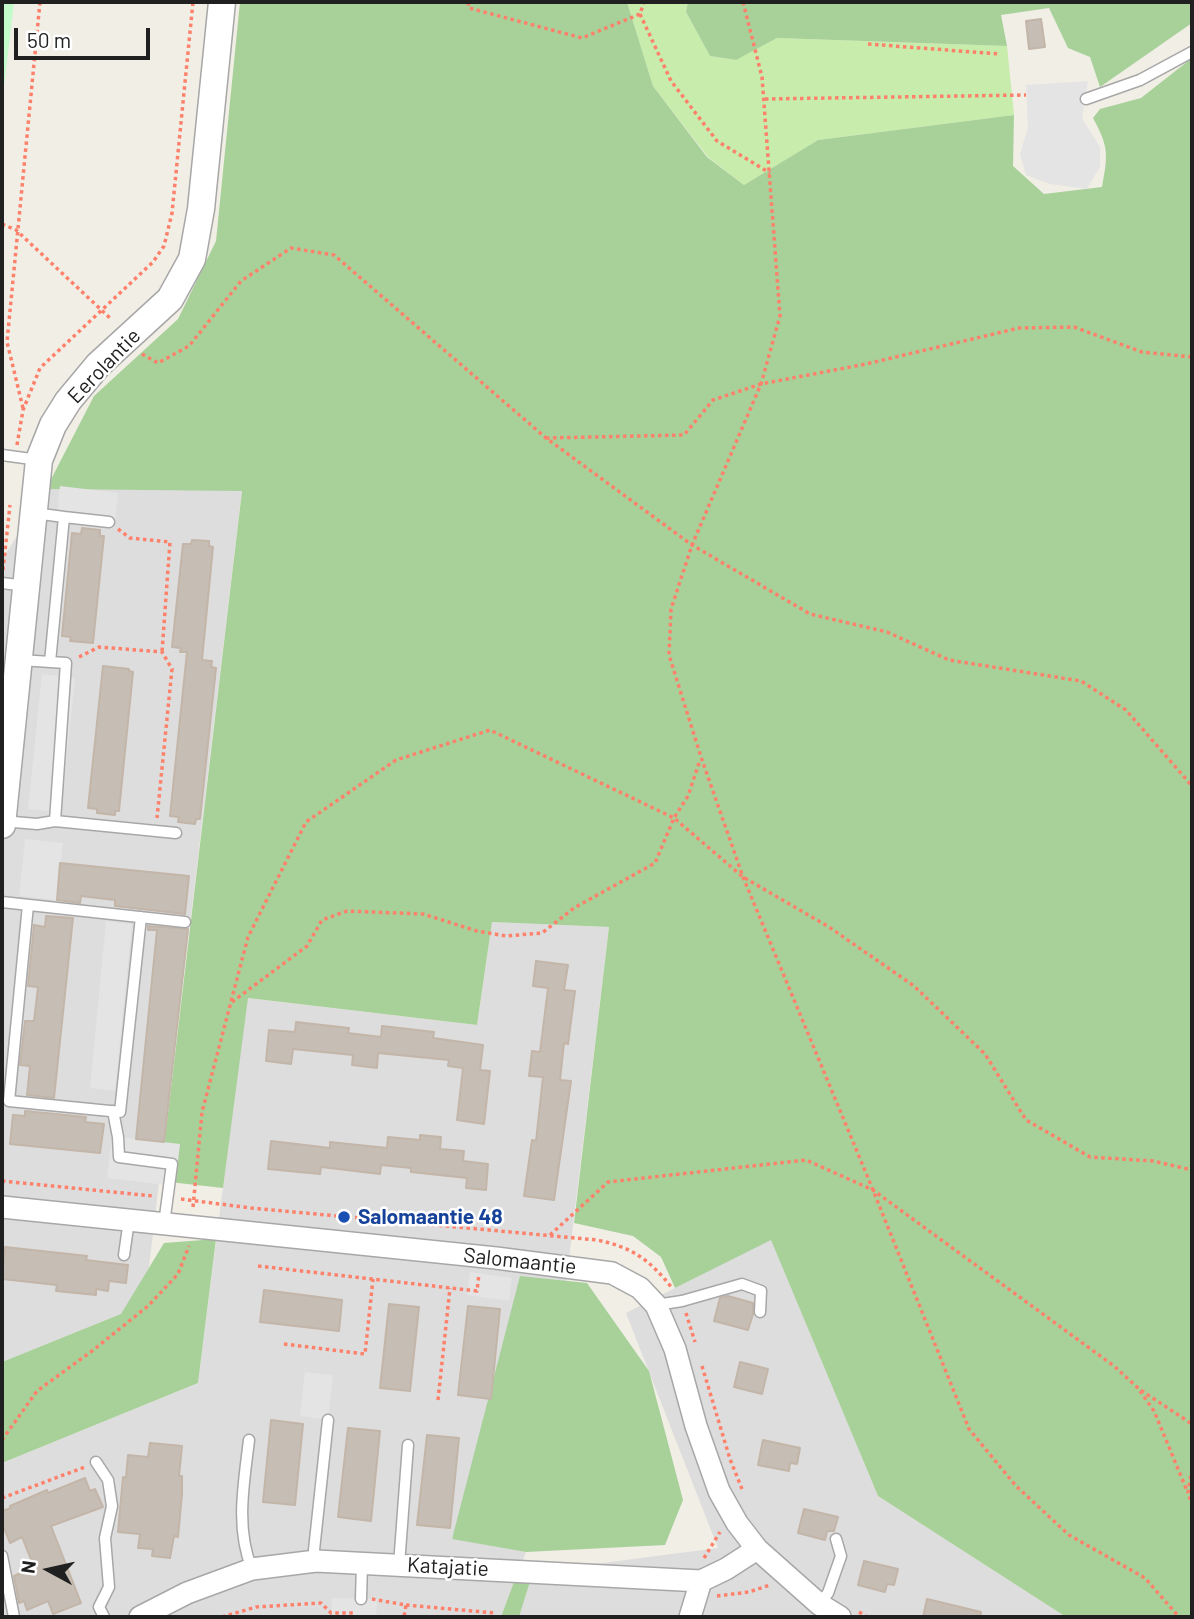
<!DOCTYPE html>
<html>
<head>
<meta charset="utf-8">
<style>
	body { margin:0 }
	#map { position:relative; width:1194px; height:1619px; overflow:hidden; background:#f1eee6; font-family:Barlow,sans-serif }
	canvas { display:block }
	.frame { position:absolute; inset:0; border:4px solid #202020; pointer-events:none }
	.north { position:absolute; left:14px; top:1535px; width:70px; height:70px; -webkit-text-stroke:5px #fff; paint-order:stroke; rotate:278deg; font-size:19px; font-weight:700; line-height:28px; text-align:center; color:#202020 }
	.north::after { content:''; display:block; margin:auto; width:24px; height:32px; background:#202020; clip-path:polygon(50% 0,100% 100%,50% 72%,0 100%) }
	.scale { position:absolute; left:14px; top:28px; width:136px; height:32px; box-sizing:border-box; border:4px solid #202020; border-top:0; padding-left:9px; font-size:21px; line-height:24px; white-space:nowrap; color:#202020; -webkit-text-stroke:5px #fff; paint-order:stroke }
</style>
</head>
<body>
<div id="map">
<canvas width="1194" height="1619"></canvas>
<div class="frame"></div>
<div class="north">N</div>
<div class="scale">50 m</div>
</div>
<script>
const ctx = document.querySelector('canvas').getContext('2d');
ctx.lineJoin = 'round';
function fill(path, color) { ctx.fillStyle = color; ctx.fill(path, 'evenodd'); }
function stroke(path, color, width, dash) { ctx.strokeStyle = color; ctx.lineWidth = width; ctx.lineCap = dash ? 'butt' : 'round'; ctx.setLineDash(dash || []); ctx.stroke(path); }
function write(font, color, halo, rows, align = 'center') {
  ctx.font = font + ' Barlow,sans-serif'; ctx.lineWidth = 5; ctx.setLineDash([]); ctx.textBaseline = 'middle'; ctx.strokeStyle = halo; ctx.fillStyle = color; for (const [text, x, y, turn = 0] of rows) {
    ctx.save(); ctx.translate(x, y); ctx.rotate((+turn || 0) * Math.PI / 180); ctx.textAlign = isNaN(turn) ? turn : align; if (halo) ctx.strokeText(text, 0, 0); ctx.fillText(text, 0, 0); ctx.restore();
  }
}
fill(new Path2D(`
	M46,489L242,490L148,1275L122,1314L2,1362V560Z
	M492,922L609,927L566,1284L452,1538L526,1552L502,1617H2V1463L198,1383L247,998L477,1025Z
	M771,1239L878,1496L1066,1617H519L533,1572L718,1548L626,1313Z`), '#dedddd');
fill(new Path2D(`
	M627,2H688L686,12L710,56L735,60L777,38L1007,46L1014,115L818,140L744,185L708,157L653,86Z`), '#c8ecab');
fill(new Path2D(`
	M240,2H627L653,86L707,157L744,185L818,140L1014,115L1013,166L1044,194L1102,187C1108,155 1109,147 1093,118L1100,109L1141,98L1192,58V1617H1066L878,1496L771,1240L675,1288L661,1257L633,1236L574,1223L609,927L492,922L477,1025L248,998L223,1188L160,1181L242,491L46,489L94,396L178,319L216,241Z
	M688,2H1192V23L1100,87L1090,57L1068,48L1049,8L1001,15L1007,46L777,38L736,60L710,56L686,12Z
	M216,1239L198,1383L2,1463V1362L121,1314L164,1243Z
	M520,1276L587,1283L649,1371L683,1500L665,1545L526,1552L452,1539Z
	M518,1571L533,1572L519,1617H501Z`), '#a8d19a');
fill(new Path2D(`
	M2,2H14L2,104Z`), '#c3fbca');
fill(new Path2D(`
	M1088,81L1082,118L1100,147V167L1087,189L1050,184L1026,175L1020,154L1028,127L1026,85Z
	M60,486L118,493L115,522L57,516Z
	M42,674L75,678L61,812L28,809Z
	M25,839L63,843L57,900L19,896Z
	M106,921L132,924L115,1091L90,1088Z
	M112,1136L180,1144L175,1186L107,1178Z
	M470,1272L512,1278L509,1301L467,1295Z
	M305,1372L333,1375L328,1420L300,1416Z
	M332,1598L377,1599L376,1617H331Z`), '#e4e4e4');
const building = new Path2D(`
	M1041,19L1045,47L1029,49L1026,21Z
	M82,528L100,530V536H104L93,643L70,641L71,637L62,636L72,533L81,534Z
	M192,540L209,541V546L213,547L202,660L212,661L211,667L216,668L200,819H196L195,824L178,822L179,817L170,816L187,652H180L181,648L172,647L183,544H191Z
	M103,666L129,669V671L133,672L119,811H115V815L97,813V809L88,808Z
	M60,863L189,876L185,914L115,906V900L81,896L80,903L57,900Z
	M46,916L73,918L54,1098L27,1095L30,1066L20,1065L25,1021H34L38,987L28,986L34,925L45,927Z
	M148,926L188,929L164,1142L136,1139L157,930H148Z
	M536,961L568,965L564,990L575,991L568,1044L564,1043L560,1080L571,1081L554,1200L524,1196L532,1140L536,1141L543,1077L529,1076L532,1051L540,1052L548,988L533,986Z
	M296,1022L349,1028L348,1033L381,1037L382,1026L434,1032L433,1038L483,1045L480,1070L490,1071L484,1124L457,1120L463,1068L448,1066L449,1060L378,1053L377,1068L352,1065L353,1055L293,1049L291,1064L266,1061L269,1030L295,1032Z
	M25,1111L86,1117L85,1122L104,1124L100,1153L10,1144L13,1115L25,1116Z
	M420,1135L441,1137L440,1149L464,1151L463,1161L488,1164L486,1190L466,1188L467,1178L411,1172V1168L381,1165L380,1174L321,1167L320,1174L268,1169L271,1141L330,1148V1142L387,1148L388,1137L420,1140Z
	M5,1247L87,1256L86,1260L128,1265L126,1283L109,1281L108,1291L96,1289V1295L56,1291L57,1285L2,1279Z
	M264,1290L342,1300L339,1331L260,1322Z
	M728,1296L753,1303V1314L748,1330L714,1321L720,1298Z
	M389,1304L419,1307L410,1391L380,1388Z
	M468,1306L500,1309L491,1399L458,1395Z
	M740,1362L768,1369L762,1394L734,1387Z
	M271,1420L303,1424L295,1505L263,1502Z
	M348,1428L380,1431L371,1521L338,1517Z
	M427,1435L459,1438L450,1528L417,1525Z
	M763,1440L800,1448L797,1464L790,1463L789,1471L758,1465Z
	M150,1443L182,1446L179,1476H182V1494L178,1537L174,1536L170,1558L152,1556L153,1549L138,1548L140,1534L118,1532L123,1477L126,1478L128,1455L148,1457Z
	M85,1478L90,1491L95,1489L103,1507L51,1526L81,1603L53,1614L48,1601L27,1610L24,1601L19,1603L14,1576L34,1567L22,1537L10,1543L2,1523V1511L11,1508L10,1506L47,1490L48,1493Z
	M804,1509L838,1517L834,1531H827L825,1540L798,1533Z
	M864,1561L898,1569L894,1585L887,1584L885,1592L858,1585Z
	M927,1599L981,1612L980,1617H923Z`);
fill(building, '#c6beb5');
stroke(building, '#c3b5a8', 2);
const service = new Path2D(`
	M1086,99L1140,80L1192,52
	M2,455L39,460
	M34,513L64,517L50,662
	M64,517L109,522
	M2,583L26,586
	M20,660L66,663L55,821
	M2,821L37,824L55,821L176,833
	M2,902L185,922
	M28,905L9,1101L120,1112L141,917
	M113,1111L118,1137L119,1157L172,1164L164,1224
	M124,1255L129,1220
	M656,1305L682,1301L742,1284L761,1291L760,1312
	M249,1440C244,1483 235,1528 252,1569
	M96,1462L108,1480L112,1506L105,1538L109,1587L99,1607L104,1617
	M2,1556L14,1617
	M316,1561L314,1550L328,1420
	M399,1565L408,1445
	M361,1599L362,1563
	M819,1604L828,1593L841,1556L836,1539`);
const minor = new Path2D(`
	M2,1207L496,1258L612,1273L640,1288L656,1305L675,1349L696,1426L719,1491L737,1523L757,1549L819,1604L840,1617
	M140,1617L187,1593L252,1569L316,1561L701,1581L726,1569L757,1549
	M690,1617L701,1581`);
const tertiary = new Path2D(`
	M2,825L39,460L53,425L68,401L98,365L170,299L192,259L201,209L222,2`);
stroke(service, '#a7a7a7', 13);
stroke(minor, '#a7a7a7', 24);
stroke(tertiary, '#a7a7a7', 29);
stroke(new Path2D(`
	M468,2L469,8L582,38L640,14L644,2
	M743,2L762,77L780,316L761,384L692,545L671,609L669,655L701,757L743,877L873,1190L969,1429L1016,1486L1069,1535L1145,1578L1179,1617
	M640,14L671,81L717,141L770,173
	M868,44L999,54
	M765,99L1026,95
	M2,224L16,230L111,319
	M142,354L158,363L189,346L241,281L291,248L334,255L546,438L692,545L810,614L887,632L949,660L1081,681L1126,710L1192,786
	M23,408L7,342L40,2
	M546,438L684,435L713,400L761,384L866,364L1019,328L1074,327L1142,352L1192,357
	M17,445L23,410L40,368L153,262L164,246L172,213L193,2
	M118,529L130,538L170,542L162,652
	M3,570L10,505
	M79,657L99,647L162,652L172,669L157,818
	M232,1002L307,946L322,920L347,911L423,914L477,931L506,936L542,933L574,908L655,863L674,818L688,796L700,760
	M2,1181L153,1196
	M181,1199L251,1208L597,1240C632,1247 650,1260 672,1288
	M193,1207L202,1112L248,937L306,822L396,760L490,730L674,818L743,877L829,927L914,986L985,1054L1026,1120L1090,1157L1153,1161L1192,1170
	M550,1235L608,1182L806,1160L873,1190L1114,1366L1139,1389L1192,1424
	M258,1266L477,1291L479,1274
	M686,1313L695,1342
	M284,1344L365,1354L373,1279
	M702,1366L730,1459L742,1489
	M1140,1391L1154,1411L1188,1493
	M438,1400L450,1288
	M2,1440L37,1391L92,1351L148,1306L178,1274L189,1246
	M1192,1469L1188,1493L1192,1504
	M2,1498L85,1467
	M704,1558L720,1532
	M717,1596L749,1592L770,1585
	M372,1599L406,1605L404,1617
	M406,1605L495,1613
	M859,1612L867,1617
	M222,1617L256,1607L321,1603L331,1613H354L355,1611`), '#fd816b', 3.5, [3.5, 3.5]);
stroke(service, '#fff', 10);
stroke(minor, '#fff', 21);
stroke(tertiary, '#fff', 26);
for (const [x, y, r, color] of [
	[344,1217,7,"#1a4fb4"]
]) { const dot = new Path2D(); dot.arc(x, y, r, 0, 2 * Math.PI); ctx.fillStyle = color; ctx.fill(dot); stroke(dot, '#fff', 2.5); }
write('21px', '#202020', '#fff', [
	["Eerolantie",104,366,-46],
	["Salomaantie",520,1261,6],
	["Katajatie",448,1567,3]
]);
write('bold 21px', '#164399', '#fff', [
	["Salomaantie 48",358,1217]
], 'left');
</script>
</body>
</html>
